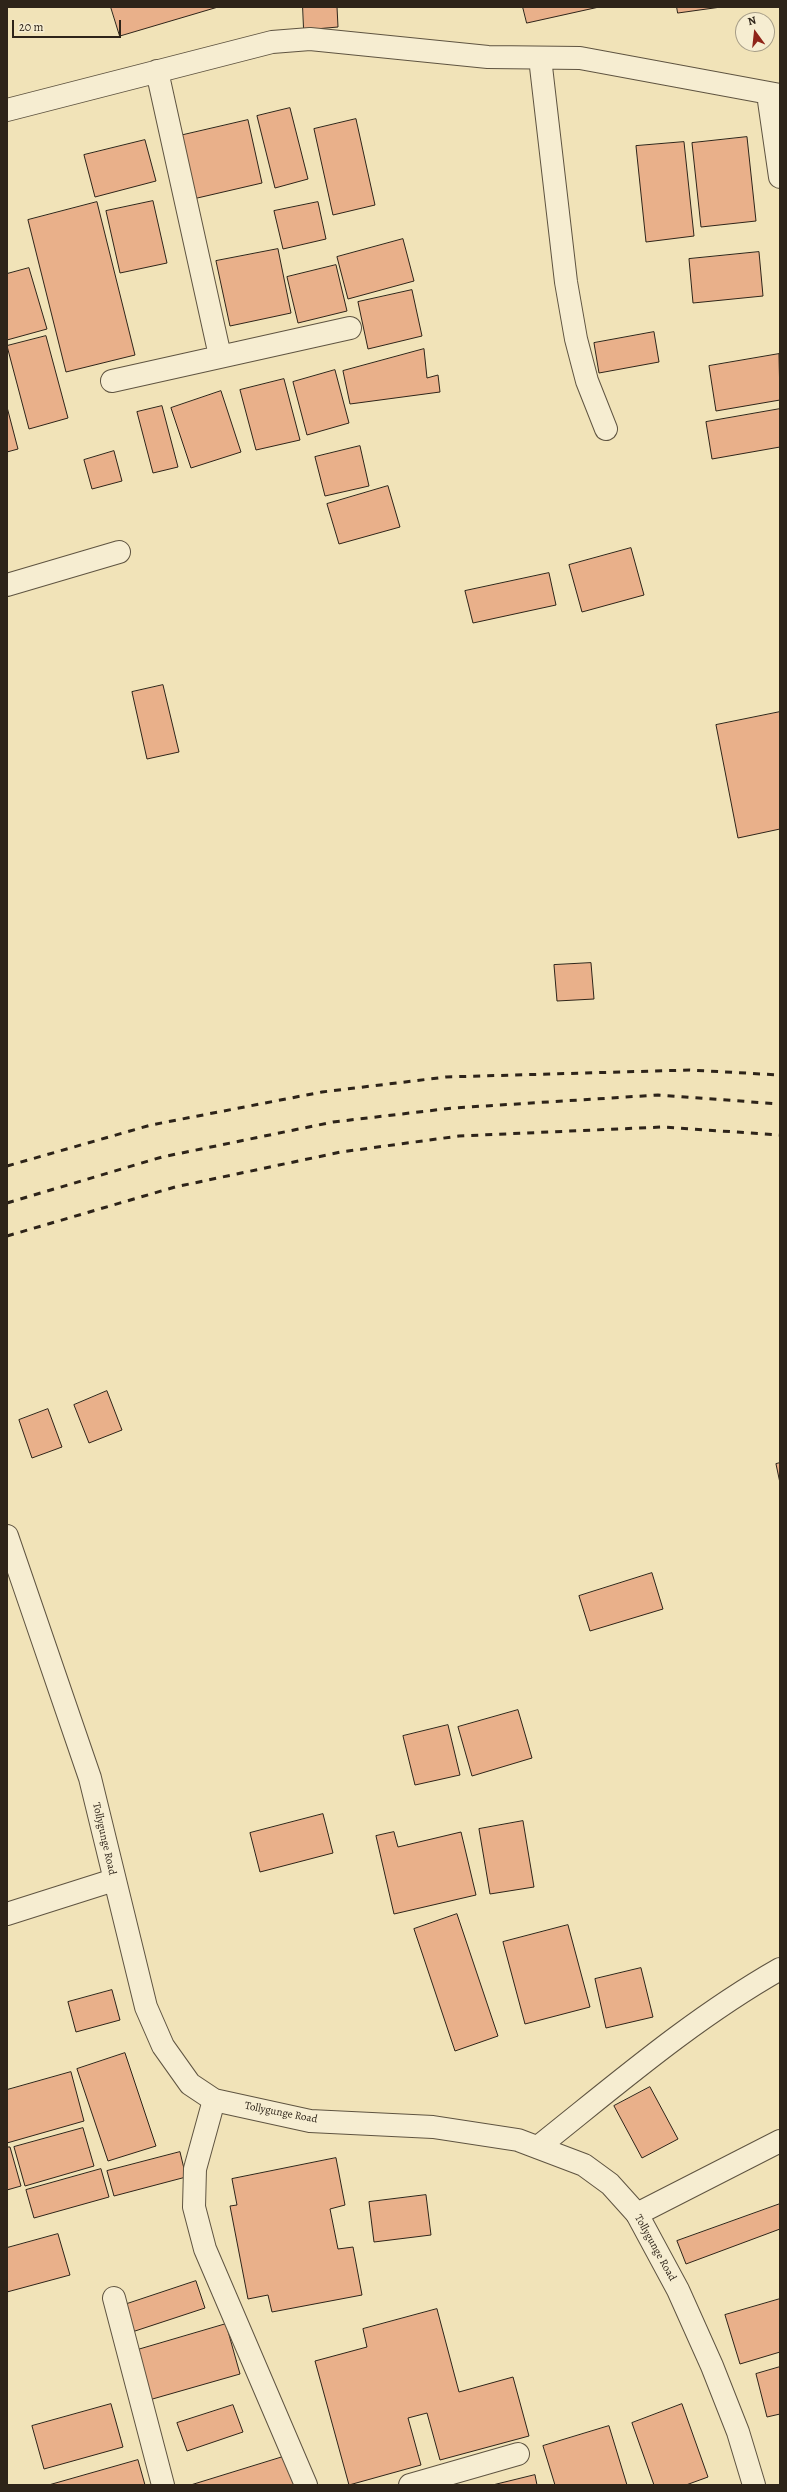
<!DOCTYPE html>
<html>
<head>
<meta charset="utf-8">
<style>
	body { margin:0 }
	#map { position:relative; width:787px; height:2492px; overflow:hidden; background:#f1e3b8; font-family:Alegreya,serif }
	canvas { display:block }
	.frame { position:absolute; inset:0; border:8px solid #2e2419; pointer-events:none }
	.north { position:absolute; left:735px; top:12px; width:40px; height:40px; box-sizing:border-box; background:#f6edd1; border:1px solid #a69d87; border-radius:50%; rotate:345deg; font-size:11px; font-weight:700; line-height:16px; text-align:center; color:#2e2419 }
	.north::after { content:''; display:block; margin:auto; width:14px; height:18px; background:#8f2418; clip-path:polygon(50% 0,100% 100%,50% 72%,0 100%) }
	.scale { position:absolute; left:12px; top:20px; width:109px; height:18px; box-sizing:border-box; border:2px solid #2e2419; border-top:0; padding-left:5px; font-size:12px; line-height:14px; white-space:nowrap; color:#2e2419; -webkit-text-stroke:3px #f6edd1; paint-order:stroke }
</style>
</head>
<body>
<div id="map">
<canvas width="787" height="2492"></canvas>
<div class="frame"></div>
<div class="north">N</div>
<div class="scale">20 m</div>
</div>
<script>
const ctx = document.querySelector('canvas').getContext('2d');
ctx.lineJoin = 'round';
function fill(path, color) { ctx.fillStyle = color; ctx.fill(path, 'evenodd'); }
function stroke(path, color, width, dash) { ctx.strokeStyle = color; ctx.lineWidth = width; ctx.lineCap = dash ? 'butt' : 'round'; ctx.setLineDash(dash || []); ctx.stroke(path); }
function write(font, color, halo, rows, align = 'center') {
  ctx.font = font + ' Alegreya,serif'; ctx.lineWidth = 3; ctx.setLineDash([]); ctx.textBaseline = 'middle'; ctx.strokeStyle = halo; ctx.fillStyle = color; for (const [text, x, y, turn = 0] of rows) {
    ctx.save(); ctx.translate(x, y); ctx.rotate((+turn || 0) * Math.PI / 180); ctx.textAlign = isNaN(turn) ? turn : align; if (halo) ctx.strokeText(text, 0, 0); ctx.fillText(text, 0, 0); ctx.restore();
  }
}
const building = new Path2D(`
	M111,7H218L120,36Z
	M303,7H337L338,27L304,30Z
	M523,7H599L527,23Z
	M677,7H721L678,13Z
	M290,108L308,179L275,188L257,116Z
	M356,119L375,205L333,215L314,129Z
	M248,120L262,183L193,199L179,136Z
	M747,137L756,221L701,227L692,143Z
	M145,140L156,181L95,197L84,155Z
	M684,142L694,236L646,242L636,146Z
	M153,201L167,263L120,273L106,211Z
	M97,202L135,355L66,372L28,220Z
	M318,202L326,239L283,249L274,211Z
	M403,239L414,281L348,299L337,257Z
	M278,249L291,313L230,326L216,261Z
	M759,252L763,296L693,303L689,259Z
	M336,265L347,311L298,323L287,277Z
	M29,268L47,329L7,340V274Z
	M412,290L422,336L368,349L358,302Z
	M654,332L659,362L599,373L594,343Z
	M46,336L68,418L29,429L7,346Z
	M424,349L427,378L438,375L440,392L350,404L343,371Z
	M779,354L780,400L716,411L709,366Z
	M335,370L349,423L307,435L293,382Z
	M284,379L300,440L256,450L240,390Z
	M221,391L241,452L191,468L171,408Z
	M162,406L178,467L153,473L137,412Z
	M7,407L18,449L7,452Z
	M780,409V447L712,459L706,422Z
	M360,446L369,486L325,496L315,457Z
	M114,451L122,481L92,489L84,460Z
	M388,486L400,527L339,544L327,504Z
	M631,548L644,595L582,612L569,565Z
	M549,573L556,605L473,623L465,591Z
	M163,685L179,752L147,759L132,692Z
	M780,712V829L738,838L716,725Z
	M591,963L594,999L557,1001L554,965Z
	M107,1391L122,1430L89,1443L74,1405Z
	M48,1409L62,1447L32,1458L19,1420Z
	M780,1463V1483L776,1464Z
	M652,1573L663,1609L590,1631L579,1596Z
	M518,1710L532,1758L472,1776L458,1727Z
	M448,1725L460,1775L415,1785L403,1736Z
	M323,1814L333,1853L260,1872L250,1833Z
	M523,1821L534,1887L490,1894L479,1829Z
	M394,1832L398,1847L461,1832L476,1895L394,1914L376,1836Z
	M457,1914L498,2036L455,2051L414,1929Z
	M568,1925L590,2007L525,2024L503,1942Z
	M641,1968L653,2017L606,2028L595,1979Z
	M112,1990L120,2020L76,2032L68,2002Z
	M125,2053L156,2146L108,2161L77,2069Z
	M71,2072L84,2121L7,2143V2090Z
	M650,2087L678,2139L642,2158L614,2106Z
	M83,2128L94,2166L25,2186L14,2147Z
	M7,2147H10L21,2186L7,2190Z
	M180,2152L186,2177L114,2196L107,2171Z
	M336,2158L345,2205L330,2209L338,2249L353,2247L362,2295L272,2312L268,2295L248,2299L230,2206L237,2205L232,2179Z
	M101,2169L109,2197L34,2218L26,2190Z
	M426,2195L431,2235L374,2242L369,2202Z
	M780,2204V2229L686,2264L677,2241Z
	M58,2234L70,2275L7,2292V2248Z
	M196,2281L205,2308L129,2333L121,2306Z
	M780,2299V2352L740,2364L725,2315Z
	M437,2309L459,2392L513,2377L529,2436L440,2460L427,2413L408,2418L421,2465L349,2485L315,2361L367,2347L363,2329Z
	M226,2324L240,2374L149,2400L134,2351Z
	M780,2367V2414L767,2417L756,2374Z
	M111,2404L123,2447L44,2469L32,2426Z
	M682,2404L708,2477L686,2485H654L632,2423Z
	M233,2405L243,2432L187,2451L177,2423Z
	M609,2426L627,2485H555L543,2446Z
	M286,2456L295,2485H191Z
	M138,2460L145,2485H49Z
	M535,2475L537,2485H493Z`);
fill(building, '#e9b08a');
stroke(building, '#2e2419', 1);
const minor = new Path2D(`
	M540,58L566,282L576,339L587,381L606,429
	M157,71L220,356
	M768,94L780,177
	M7,110L272,42L310,39L488,57L580,58L780,95
	M112,381L350,328
	M7,585L119,552
	M7,1914L114,1880
	M214,2100L195,2169L194,2207L205,2249L306,2485
	M538,2147C616,2085 692,2019 780,1969
	M637,2214L780,2141
	M114,2298L163,2485
	M410,2485L518,2454`);
const tertiary = new Path2D(`
	M7,1536L90,1778L146,2007L163,2046L190,2084L214,2100L310,2121L433,2127L518,2140L584,2165L610,2184L637,2214L678,2290L712,2366L738,2432L754,2485`);
stroke(minor, '#5f5441', 24);
stroke(tertiary, '#5f5441', 24);
stroke(minor, '#f6edd1', 22);
stroke(tertiary, '#f6edd1', 22);
stroke(new Path2D(`
	M7,1166L151,1125L322,1092L446,1077L690,1070L780,1075
	M7,1203L162,1157L333,1122L453,1108L658,1095L780,1104
	M7,1236L175,1187L341,1152L459,1136L662,1127L780,1135`), '#2e2419', 3, [7, 7]);
write('11px', '#2e2419', '#f6edd1', [
	["Tollygunge Road",104,1839,77],
	["Tollygunge Road",281,2113,11],
	["Tollygunge Road",655,2248,61]
]);
</script>
</body>
</html>
